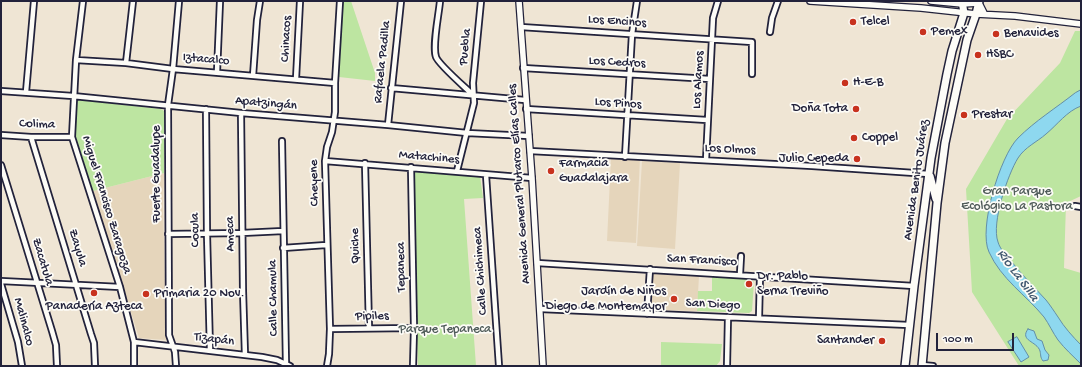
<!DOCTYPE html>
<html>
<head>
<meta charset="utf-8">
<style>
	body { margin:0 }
	#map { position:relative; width:1082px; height:367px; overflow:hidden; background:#efe5d4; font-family:"Gochi Hand",sans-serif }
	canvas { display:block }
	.frame { position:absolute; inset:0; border:2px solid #22223b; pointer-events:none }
	.scale { position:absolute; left:936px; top:333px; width:78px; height:18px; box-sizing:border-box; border:2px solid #22223b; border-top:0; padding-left:5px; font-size:12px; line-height:14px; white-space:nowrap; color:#22223b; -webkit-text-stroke:3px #fdfcf7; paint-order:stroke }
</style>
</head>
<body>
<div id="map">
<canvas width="1082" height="367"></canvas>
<div class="frame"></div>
<div class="scale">100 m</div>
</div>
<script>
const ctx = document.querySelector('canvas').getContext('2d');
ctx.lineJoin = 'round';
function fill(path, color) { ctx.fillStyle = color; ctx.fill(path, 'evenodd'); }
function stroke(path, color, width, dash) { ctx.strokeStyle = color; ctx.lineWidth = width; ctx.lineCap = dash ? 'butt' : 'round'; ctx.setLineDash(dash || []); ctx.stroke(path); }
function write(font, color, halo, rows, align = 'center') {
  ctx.font = font + ' "Gochi Hand",sans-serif'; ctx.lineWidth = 3.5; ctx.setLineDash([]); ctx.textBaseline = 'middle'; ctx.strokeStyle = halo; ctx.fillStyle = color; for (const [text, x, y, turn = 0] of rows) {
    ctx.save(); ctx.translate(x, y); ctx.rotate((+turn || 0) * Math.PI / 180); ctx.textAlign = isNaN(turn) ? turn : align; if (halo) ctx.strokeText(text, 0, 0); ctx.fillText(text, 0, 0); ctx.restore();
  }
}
fill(new Path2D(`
	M611,158H640L636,243L607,241Z
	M642,161L680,163L675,249L637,246Z
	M164,173L163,206L166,340L139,338L93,191Z
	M654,274L699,276L697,311L653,310L650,307L652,275Z`), '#e5d5bb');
fill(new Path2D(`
	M342,1H351L375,73V81L339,77Z
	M1075,31H1081V196L1066,203L1064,268L1081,273V366H1019L972,292L966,189L1007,119L1060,63Z
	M77,100L161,109L164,111V173L93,191L75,134Z
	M412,172L480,176L483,198L464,199L476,366H418Z
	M712,277L751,279L754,282L752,311L749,313L697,311L698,291H712Z
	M661,342L722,344L720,361L716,366H661Z`), '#bde5a1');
const water = new Path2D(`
	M1081,90V106C1067,111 1057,125 1046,134C1037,142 1025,147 1018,158C1008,174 991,223 998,242C1000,249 1006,255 1011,261C1022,275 1034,287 1046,300C1050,305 1054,311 1058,317C1064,327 1073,337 1081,345V364C1073,356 1065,349 1058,340C1053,333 1049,324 1044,317C1026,295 1001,279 989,252C978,229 1000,156 1018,138C1035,121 1056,108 1075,93Z
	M1028,329L1034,331L1037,339L1042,341L1045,350L1049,355L1048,360L1043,361C1040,357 1041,355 1040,351C1037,341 1019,341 1028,329Z
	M1017,337L1029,357L1021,362L1008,342Z`);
fill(water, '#8ed8ef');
stroke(water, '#638fa7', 1);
const minor = new Path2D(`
	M83,1L76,60L72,137L120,287L134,342V366
	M440,1C439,14 432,46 436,57C439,65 466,88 473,95
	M521,27L752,42V74
	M770,32L772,18L778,1
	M76,60L126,63L173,69L335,83
	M126,63L133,1
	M523,68L710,79
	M217,72L220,1
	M253,76L257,20L260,1
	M296,79L300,1
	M391,88L525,100
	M1,91L73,96L241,113L388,125L467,133L529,136
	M26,92L34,1
	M206,109L207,234L210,350
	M526,109L707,120
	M241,113L243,291L245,355
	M388,125L401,1
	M1,135L31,137H72
	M31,137L91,334L94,343L95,366
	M282,141L286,364
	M530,151L812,166L929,174
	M625,157L632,34L637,1
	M706,160L713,18L718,1
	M325,161L532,178
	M365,163L369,328
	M1,165L52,331L56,345L57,366
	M411,167L414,328L413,366
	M457,171L474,103L473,83L481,1
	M486,175L499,366
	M1075,206L1081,207
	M168,234L242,233L283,231
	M283,248L326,245
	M537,263L914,286
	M740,274L741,256
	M1,281L120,287
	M1,284L18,342L22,366
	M540,309L909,325
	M647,314L650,269
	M759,318L760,276
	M330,329L414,328
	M134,342L262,357L277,360L290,366
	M922,365L933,366
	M176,366L175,352L169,335L168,105L173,69L179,1
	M327,366L329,354L330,329L325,161L327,147L332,132L335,112V83L340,1
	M727,366L728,317`);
const tertiary = new Path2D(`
	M519,1L532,178L543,366
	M810,1L921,8L976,14L1015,16L1081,24
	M931,1L962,4L979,3L984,13`);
const primary = new Path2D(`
	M930,176L936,199
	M905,366L914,286L931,158L947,74L952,51L964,13L962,1
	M922,366L937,203L945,143L967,40L976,14L979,1`);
stroke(minor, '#22223b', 8);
stroke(tertiary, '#22223b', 8);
stroke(primary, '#22223b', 10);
stroke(minor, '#fdfcf7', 4.5);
stroke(tertiary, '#fdfcf7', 5.5);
stroke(primary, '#fdfcf7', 7);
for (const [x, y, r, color] of [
	[853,22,4,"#c8321e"],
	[923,32,4,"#c8321e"],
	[996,34,4,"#c8321e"],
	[978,55,4,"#c8321e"],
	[845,83,4,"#c8321e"],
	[856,109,4,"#c8321e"],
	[964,115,4,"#c8321e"],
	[854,138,4,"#c8321e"],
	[857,159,4,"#c8321e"],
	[551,171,4,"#c8321e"],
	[749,284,4,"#c8321e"],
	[94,293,4,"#c8321e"],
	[146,294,4,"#c8321e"],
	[674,299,4,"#c8321e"],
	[882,341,4,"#c8321e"]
]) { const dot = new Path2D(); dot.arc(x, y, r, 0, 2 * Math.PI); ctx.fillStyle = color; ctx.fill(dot); stroke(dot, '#fdfcf7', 1.5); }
write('13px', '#22223b', '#fdfcf7', [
	["Los Encinos",617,22,4],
	["Chinacos",287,39,-87],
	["Puebla",466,47,-84],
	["Iztacalco",206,60,5],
	["Rafaela Padilla",383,62,-84],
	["Los Cedros",617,63,3],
	["Los Alamos",699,80,-87],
	["Apatzingán",266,104,5],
	["Los Pinos",618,104,4],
	["Colima",37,125,2],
	["Los Olmos",730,150,3],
	["Matachines",429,158,5],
	["Fuerte Guadalupe",157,174,-90],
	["Avenida Benito Juárez",917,180,-82],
	["Cheyene",315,183,-91],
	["Avenida General Plutarco Elías Calles",520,184,-94],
	["Miguel Francisco Zaragoza",106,205,73],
	["Cocula",196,230,-91],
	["Ameca",231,234,-91],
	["Quiche",356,246,-91],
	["Zayula",77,248,73],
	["San Francisco",702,261,3],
	["Zacatula",42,262,73],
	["Tepaneca",402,267,-91],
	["Calle Chichimeca",481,271,-94],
	["Calle Chamula",274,298,-91],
	["San Diego",713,305,3],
	["Pipiles",372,317,-1],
	["Malinalco",23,322,75],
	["Tizapán",214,340,7]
]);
write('13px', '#22223b', '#fdfcf7', [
	["Telcel",861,22],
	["Pemex",931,32],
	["Benavides",1004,34],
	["HSBC",986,55],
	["H-E-B",853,83],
	["Doña Tota",848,109,"right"],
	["Prestar",972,115],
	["Coppel",862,138],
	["Julio Cepeda",849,159,"right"],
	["Farmacia",559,164],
	["Guadalajara",559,179],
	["Dr. Pablo",757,277],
	["Serna Treviño",757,292],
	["Jardín de Niños",666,292,"right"],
	["Diego de Montemayor",666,307,"right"],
	["Primaria 20 Nov.",154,294],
	["Panadería Azteca",94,307,"center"],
	["Santander",874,341,"right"]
], 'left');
write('13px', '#505c5a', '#fdfcf7', [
	["Gran Parque",1017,192],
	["Ecológico La Pastora",1017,207],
	["Parque Tepaneca",445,330]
]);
write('italic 14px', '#425971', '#fdfcf7', [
	["Río La Silla",1017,276,54]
]);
</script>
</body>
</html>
